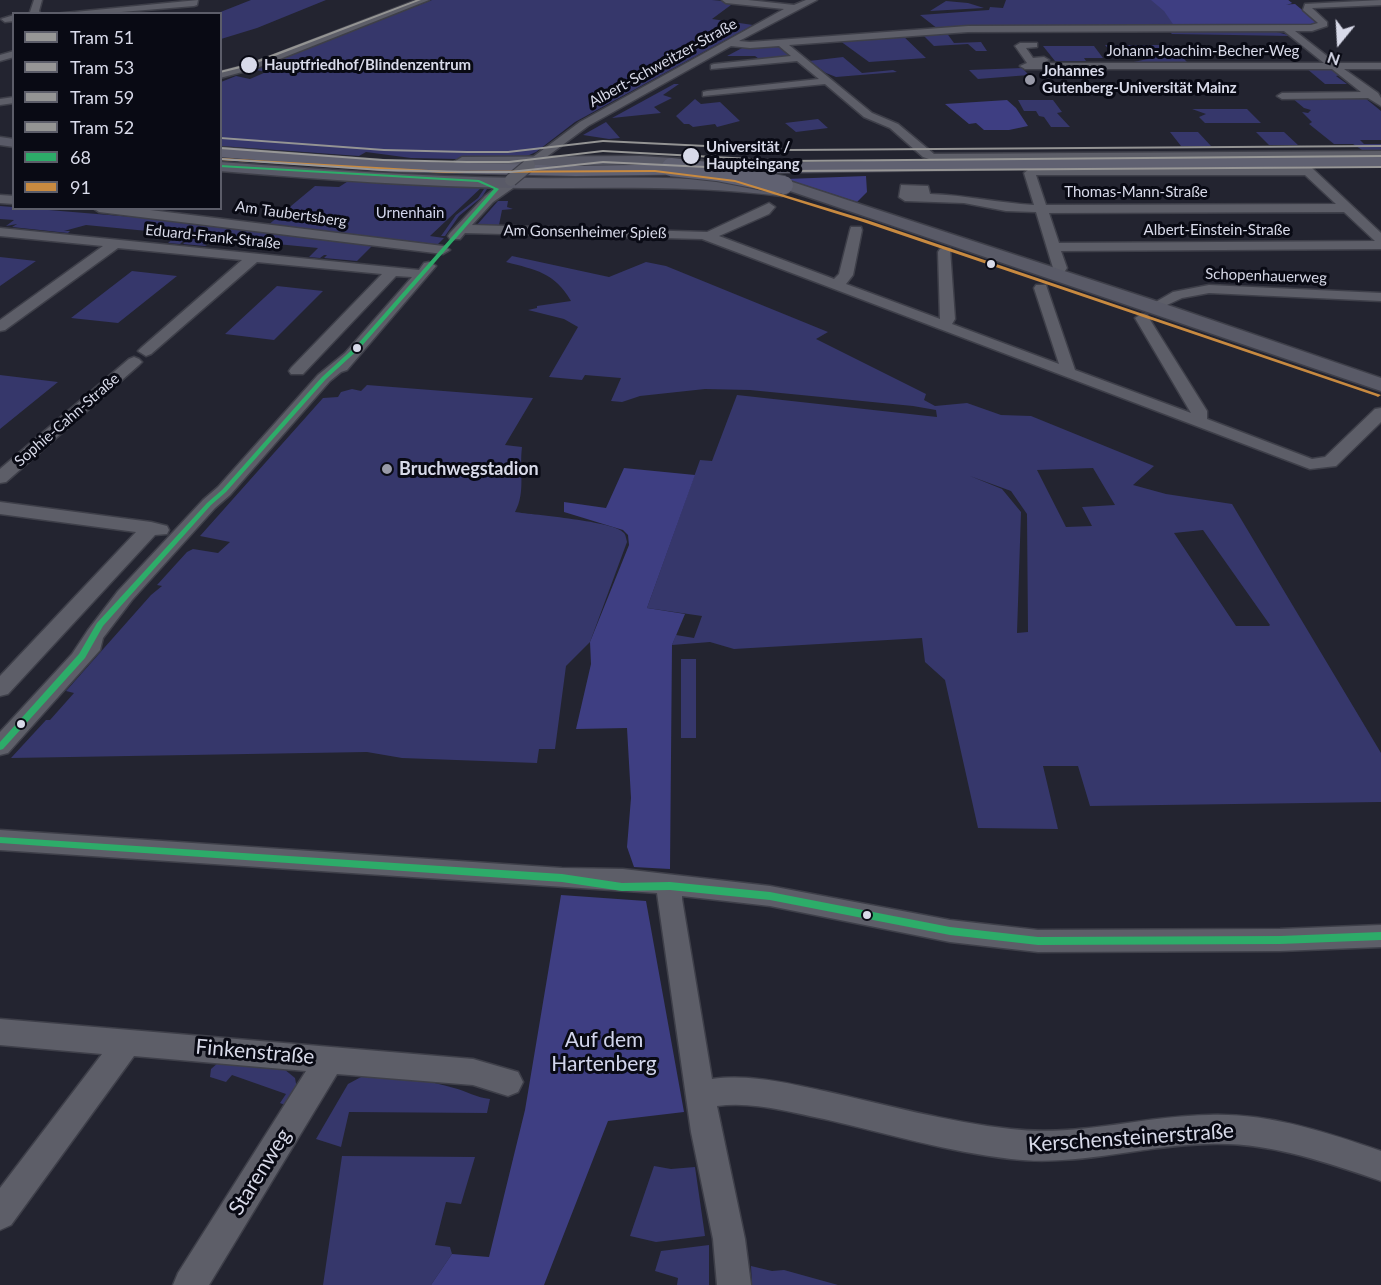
<!DOCTYPE html>
<html>
<head>
<meta charset="utf-8">
<style>
	body { margin:0 }
	#map { position:relative; width:1381px; height:1285px; overflow:hidden; background:#232430; font-family:Lato,sans-serif }
	canvas { display:block }
	.legend { position:absolute; left:12px; top:12px; width:210px; height:198px; box-sizing:border-box; background:#090a14; border:2px solid #5c5d69; margin:0; padding:8px 10px; list-style:none; font-size:18px; color:#d8dae9 }
	.legend li { display:flex; align-items:center; gap:12px; height:30px }
	.legend b { width:30px; border:2px solid #5c5d69 }
	.north { position:absolute; left:1309px; top:12px; width:60px; height:60px; -webkit-text-stroke:4px #090a14; paint-order:stroke; rotate:198deg; font-size:16px; font-weight:700; line-height:24px; text-align:center; color:#d8dae9 }
	.north::after { content:''; display:block; margin:auto; width:21px; height:27px; background:#d8dae9; clip-path:polygon(50% 0,100% 100%,50% 72%,0 100%) }
</style>
</head>
<body>
<div id="map">
<canvas width="1381" height="1285"></canvas>
<ul class="legend">
<li><b style="height:8px;background:#979796"></b>Tram 51</li>
<li><b style="height:8px;background:#979696"></b>Tram 53</li>
<li><b style="height:8px;background:#949494"></b>Tram 59</li>
<li><b style="height:8px;background:#949493"></b>Tram 52</li>
<li><b style="height:8px;background:#2dac69"></b>68</li>
<li><b style="height:8px;background:#c88a40"></b>91</li>
</ul>
<div class="north">N</div>
</div>
<script>
const ctx = document.querySelector('canvas').getContext('2d');
ctx.lineJoin = 'round';
function fill(path, color) { ctx.fillStyle = color; ctx.fill(path, 'evenodd'); }
function stroke(path, color, width, dash) { ctx.strokeStyle = color; ctx.lineWidth = width; ctx.lineCap = dash ? 'butt' : 'round'; ctx.setLineDash(dash || []); ctx.stroke(path); }
function write(font, color, halo, rows, align = 'center') {
  ctx.font = font + ' Lato,sans-serif'; ctx.lineWidth = 6; ctx.setLineDash([]); ctx.textBaseline = 'middle'; ctx.strokeStyle = halo; ctx.fillStyle = color; for (const [text, x, y, turn = 0] of rows) {
    ctx.save(); ctx.translate(x, y); ctx.rotate((+turn || 0) * Math.PI / 180); ctx.textAlign = isNaN(turn) ? turn : align; if (halo) ctx.strokeText(text, 0, 0); ctx.fillText(text, 0, 0); ctx.restore();
  }
}
fill(new Path2D(`
	M251,0H326L257,28L221,39L220,14L218,13Z
	M432,0H712L735,2L712,19L753,25L575,122L536,152L527,156L502,160L411,158L366,152L359,156L221,146V82L236,76L250,79L266,72L252,69Z
	M1006,0H1288L1292,3L1286,5L1295,4L1307,26L938,29L920,15L989,10L990,7L1003,8Z
	M946,1L968,3L984,8L930,11Z
	M1167,29L1269,30L1292,36L1172,34Z
	M946,32L954,43L981,42L987,51H976L968,44L934,46L921,33Z
	M900,33L926,58L869,62L836,38Z
	M1105,45H1170L1189,64H1130L1129,63L1166,55L1116,47L1119,54L1112,53Z
	M774,46L784,48L794,56L762,61L755,56H727L744,47Z
	M1043,46H1094L1103,58H1084L1086,61H1055Z
	M843,57L862,73L893,70L897,72L836,77L826,73L809,61Z
	M1022,68L1029,75L978,79L969,70Z
	M1306,68L1333,69L1341,75L1336,76L1347,84H1325Z
	M674,84H679L663,95L672,98L654,107L661,113L612,118Z
	M1292,98H1365L1381,111V140H1360L1364,144H1381V152H1365L1353,144H1334L1309,124L1312,122L1302,112L1308,113L1311,110L1304,108Z
	M695,99L701,104L720,102L740,121L717,127L715,124L693,127L689,124H684L676,116Z
	M1018,100H1053L1062,112L1057,113L1070,127H1051L1044,117L1039,116L1036,111H1024Z
	M1192,109H1247L1261,123H1205L1199,117L1206,114Z
	M818,119L828,128L796,132L785,123Z
	M606,122L620,138L609,139L583,135Z
	M1170,132H1198L1211,146H1181Z
	M1256,132H1284L1298,145H1269Z
	M353,178L467,183L483,186L487,189L482,197L459,216L445,236H441L456,215L478,198L484,189L483,186L430,236L444,238L438,244L432,245L267,226L315,186L339,187Z
	M498,201H508L507,207L513,209L502,210L499,225H507L506,228L476,226Z
	M0,206L218,224L373,245L357,261L324,258L327,255H324L320,258L309,257L318,248L215,238L208,244H201L207,245L205,246L183,244L186,241H183L180,244L168,243L178,234L86,225L64,231H70L68,233L12,227L17,224L6,226L14,220L0,219Z
	M512,256L609,277L646,262L666,266L828,332L816,339L926,394L924,400L935,406L967,403L1001,415L1031,416L1154,466L1133,485L1166,494L1232,504L1381,753V802L1090,806L1078,766H1043L1058,829L978,828L945,680L925,662L922,638L734,649L710,642L672,645L676,635L694,638L702,616L647,608L700,460L712,461L737,395L937,417L936,410L913,406L750,390L705,389L640,396L622,402L611,401L621,378L585,375L582,380L549,377L578,327L564,319L528,310L537,308V306L571,301C554,272 536,270 506,262ZM1093,468L1115,505L1082,507L1092,526L1066,527L1037,470ZM970,476L1011,491L1027,514L1028,632L1017,633L1021,512L1002,489ZM1203,530L1270,625L1269,626H1236L1174,533Z
	M0,257L36,261L0,286Z
	M132,271L177,276L118,323L71,318Z
	M277,286L323,291L274,340L225,334Z
	M0,375L58,382L0,429Z
	M367,385L533,398L505,445L522,447C519,471 526,492 515,512C534,515 615,521 624,533C626,535 626,539 627,542L590,642L566,666L555,749H539L537,763L402,758L367,752L11,758L46,720H50L74,693L66,691L151,595L162,586L157,585L187,552L193,549L218,553L230,542L200,536L323,398L338,397L341,392L352,389L361,391Z
	M681,659H696V738H681Z
	M219,1062L284,1069L295,1078L297,1089L287,1106L280,1103L286,1094L232,1075L226,1082L210,1077L211,1069Z
	M361,1077C392,1074 424,1079 454,1088C466,1091 477,1098 490,1099L487,1113L349,1112L341,1147L316,1139L348,1084Z
	M342,1156L475,1157L461,1204L446,1202L435,1245L450,1247L452,1254L431,1285H323Z
	M654,1166L671,1169L695,1167L705,1236L656,1242L630,1236Z
	M709,1245V1285H677L678,1278L655,1271L661,1251Z
	M751,1266L772,1271L784,1270L838,1285H752Z`), '#36376b');
fill(new Path2D(`
	M1151,0H1288L1292,3L1286,5L1295,4L1318,23L1307,26L1175,27L1164,11Z
	M1007,100L1016,108L1028,126L1009,130H984L976,123L969,124L945,104Z
	M866,176L867,192L857,202L786,179Z
	M624,468L695,475L647,608L685,614L672,645L670,869L634,867L627,847L631,798L627,728L576,729L591,664L590,642L629,545L628,535L623,530L564,512V502L606,508Z
	M561,895L646,901L684,1112L608,1121L544,1285H431L452,1254L489,1257L525,1110Z`), '#3e3e82');
const minor = new Path2D(`
	M34,0H42L39,11L41,14L30,12Z
	M198,0L197,5L194,6L97,14H54Z
	M417,0H429L257,68L220,78V72L251,64Z
	M722,0H748L794,5L806,0H817L739,41L750,42L968,26L1311,25L1318,23L1303,10L1305,4L1381,0V5L1312,8L1327,22V26L1312,31H1295L1336,63H1381V69H1344L1378,93L1381,98V106L1368,98L1282,99L1277,96L1282,93L1361,92L1332,69H1025L1020,66L1027,63L1015,46L1020,43H1037V47L1026,48L1033,58L1044,57L1049,60L1042,63H1324L1284,31L968,32L789,45L872,113L898,124L934,154L1381,151V157L932,160L923,157L890,128L864,117L825,84L703,96V92L707,91L819,79L797,61L711,69V65L714,64L791,56L779,46L750,48L731,46L588,126L533,167H525V163L580,122L784,9L726,3Z
	M14,15V21L5,22L1,19Z
	M14,51V57L0,61V55Z
	M14,97V103L0,105V99Z
	M1032,167H1308L1312,168L1381,233V249L1061,251L1067,268L1061,277L1056,278L1049,274L1053,268L1036,212L1006,211L964,203L905,201L899,197L901,185L928,186L930,194C965,195 999,203 1034,205L1024,173ZM1036,175H1305L1336,204L1046,205ZM1344,212L1375,241L1059,243L1049,213Z
	M508,178L514,182L513,188L493,202L472,225L707,232L769,203L775,207L769,214L719,236L834,279L839,274L850,230L851,227H861L862,230L853,275L846,284L940,319L938,252L940,249H950L955,319L952,324L1059,364L1034,288L1036,285H1046L1075,370L1191,413L1135,318L1142,314L1147,315L1207,411V419L1312,459L1325,457L1375,409L1381,408V422L1336,466L1310,469L702,239L465,233L460,239H450L448,236L450,233L485,196Z
	M0,195L14,196V204L0,203Z
	M93,208L142,209L443,246L450,250L443,254L99,212Z
	M0,228L419,270L424,263L429,262L436,266L347,370L341,372L330,381L230,495L215,508L132,600L103,638L100,650L8,753L0,755V732L72,654L88,630L118,591L203,500L218,487L318,375L345,353L412,277L396,276L303,374H291L289,371L291,368L382,274L257,262L151,354L146,356L138,351L141,348L242,260L118,248L5,330L0,331V320L103,246L0,236Z
	M1209,285L1381,293V301L1209,293L1182,298L1154,311L1147,307L1173,292Z
	M134,357L139,359L142,362L139,365L6,482L0,483V469L129,359Z
	M0,502L151,522L167,526L169,530L167,534L155,535L8,694L0,696V676L136,532L0,514Z
	M0,830L562,868L623,869L770,886L950,920L1038,930L1280,929L1381,925V947L1280,951L1038,952L950,942L770,906L682,896V899L712,1079C750,1074 787,1083 824,1091C886,1105 948,1122 1011,1129C1078,1137 1142,1116 1209,1115C1269,1113 1325,1132 1381,1151V1181C1325,1162 1269,1142 1209,1144C1142,1145 1078,1167 1011,1159C948,1152 886,1133 824,1119C789,1112 753,1101 717,1106L745,1239L751,1285H717L713,1239L691,1132L657,893L0,850Z
	M0,1019L473,1059L518,1072L523,1082L518,1092L508,1096L473,1085L337,1074L209,1285H173L178,1273L306,1071L134,1056L11,1225L0,1230V1188L102,1054L0,1045Z`);
const major = new Path2D(`
	M0,137L14,139V147L0,145Z
	M640,156L702,160L710,165L702,170L640,164L462,167L454,162L462,157Z
	M220,162C320,169 420,177 520,178C604,179 687,174 770,185L763,180L771,175L1153,300L1381,378V391L790,191L782,196C695,185 609,188 522,188C421,187 321,179 220,171Z`);
const highway = new Path2D(`
	M220,147L398,161L576,166L1044,158L1381,156V166L1044,169L576,176L398,172L220,157Z`);
stroke(minor, '#3e3f49', 3);
stroke(major, '#3e3f49', 3);
stroke(highway, '#3e3f49', 2);
fill(minor, '#5d5e68');
fill(major, '#595a67');
fill(highway, '#606171');
const minorBridge = new Path2D(`
	M511,180L529,165`);
const highwayBridge = new Path2D(`
	M671,167L717,172L784,185`);
stroke(minorBridge, '#3e3f49', 14, []);
stroke(highwayBridge, '#3e3f49', 20, []);
stroke(minorBridge, '#5d5e68', 12);
stroke(highwayBridge, '#606171', 18);
fill(new Path2D(`
	M220,165L479,180L499,189L360,348L326,379L226,492L211,505L103,626L85,658L3,749L0,750V742L79,654L97,623L207,503L222,490L322,377L356,346L494,189L478,182L220,167Z
	M0,837L562,874L622,883L670,882L770,892L950,927L1038,937L1280,936L1381,932V940L1280,944L1038,945L950,935L770,900L670,890L622,891L562,882L0,843Z`), '#2dac69');
fill(new Path2D(`
	M220,158L446,171L655,170L735,180L867,220L1381,395L1378,397L1376,396L863,222L735,182L655,172L446,173L220,160Z`), '#c88a40');
fill(new Path2D(`
	M220,147L383,159L467,161H509L603,150L788,160L1381,155V157L788,162L603,152L509,163H467L383,161L220,149Z`), '#979796');
fill(new Path2D(`
	M220,158L382,169L467,171H510L603,161L788,170L1381,166V168L788,172L603,163L510,173H467L382,171L220,160Z`), '#979696');
fill(new Path2D(`
	M220,137L384,149L467,151H508L603,140L788,149L1381,145V147L788,151L603,142L508,153H467L384,151L221,139Z`), '#949494');
fill(new Path2D(`
	M416,0H421L249,66L220,73V71L247,64Z`), '#949493');
for (const [x, y, r, color] of [
	[249,65,9,"#d8dae9"],
	[1030,80,6,"#999aa8"],
	[691,156,9,"#d8dae9"],
	[991,264,5,"#d8dae9"],
	[357,348,5,"#d8dae9"],
	[387,469,6,"#999aa8"],
	[21,724,5,"#d8dae9"],
	[867,915,5,"#d8dae9"]
]) { const dot = new Path2D(); dot.arc(x, y, r, 0, 2 * Math.PI); ctx.fillStyle = color; ctx.fill(dot); stroke(dot, '#090a14', 2); }
write('15px', '#d8dae9', '#090a14', [
	["Johann-Joachim-Becher-Weg",1203,51],
	["Albert-Schweitzer-Straße",663,63,-29],
	["Thomas-Mann-Straße",1136,192],
	["Am Taubertsberg",291,214,8],
	["Albert-Einstein-Straße",1217,230],
	["Am Gonsenheimer Spieß",585,232,1],
	["Eduard-Frank-Straße",213,237,6],
	["Schopenhauerweg",1266,276,2],
	["Sophie-Cahn-Straße",67,420,-41]
]);
write('bold 15px', '#d8dae9', '#090a14', [
	["Hauptfriedhof/Blindenzentrum",264,65],
	["Universität /",706,147],
	["Haupteingang",706,164]
], 'left');
write('bold 15px', '#d8dae9', '#090a14', [
	["Johannes",1042,71],
	["Gutenberg-Universität Mainz",1042,88]
], 'left');
write('15px', '#d2d5ec', '#090a14', [
	["Urnenhain",410,213]
]);
write('bold 18px', '#d8dae9', '#090a14', [
	["Bruchwegstadion",399,469]
], 'left');
write('21px', '#d2d5ec', '#090a14', [
	["Auf dem",604,1040],
	["Hartenberg",604,1064]
]);
write('21px', '#d8dae9', '#090a14', [
	["Finkenstraße",255,1052,5],
	["Kerschensteinerstraße",1131,1138,-4],
	["Starenweg",260,1172,-58]
]);
</script>
</body>
</html>
